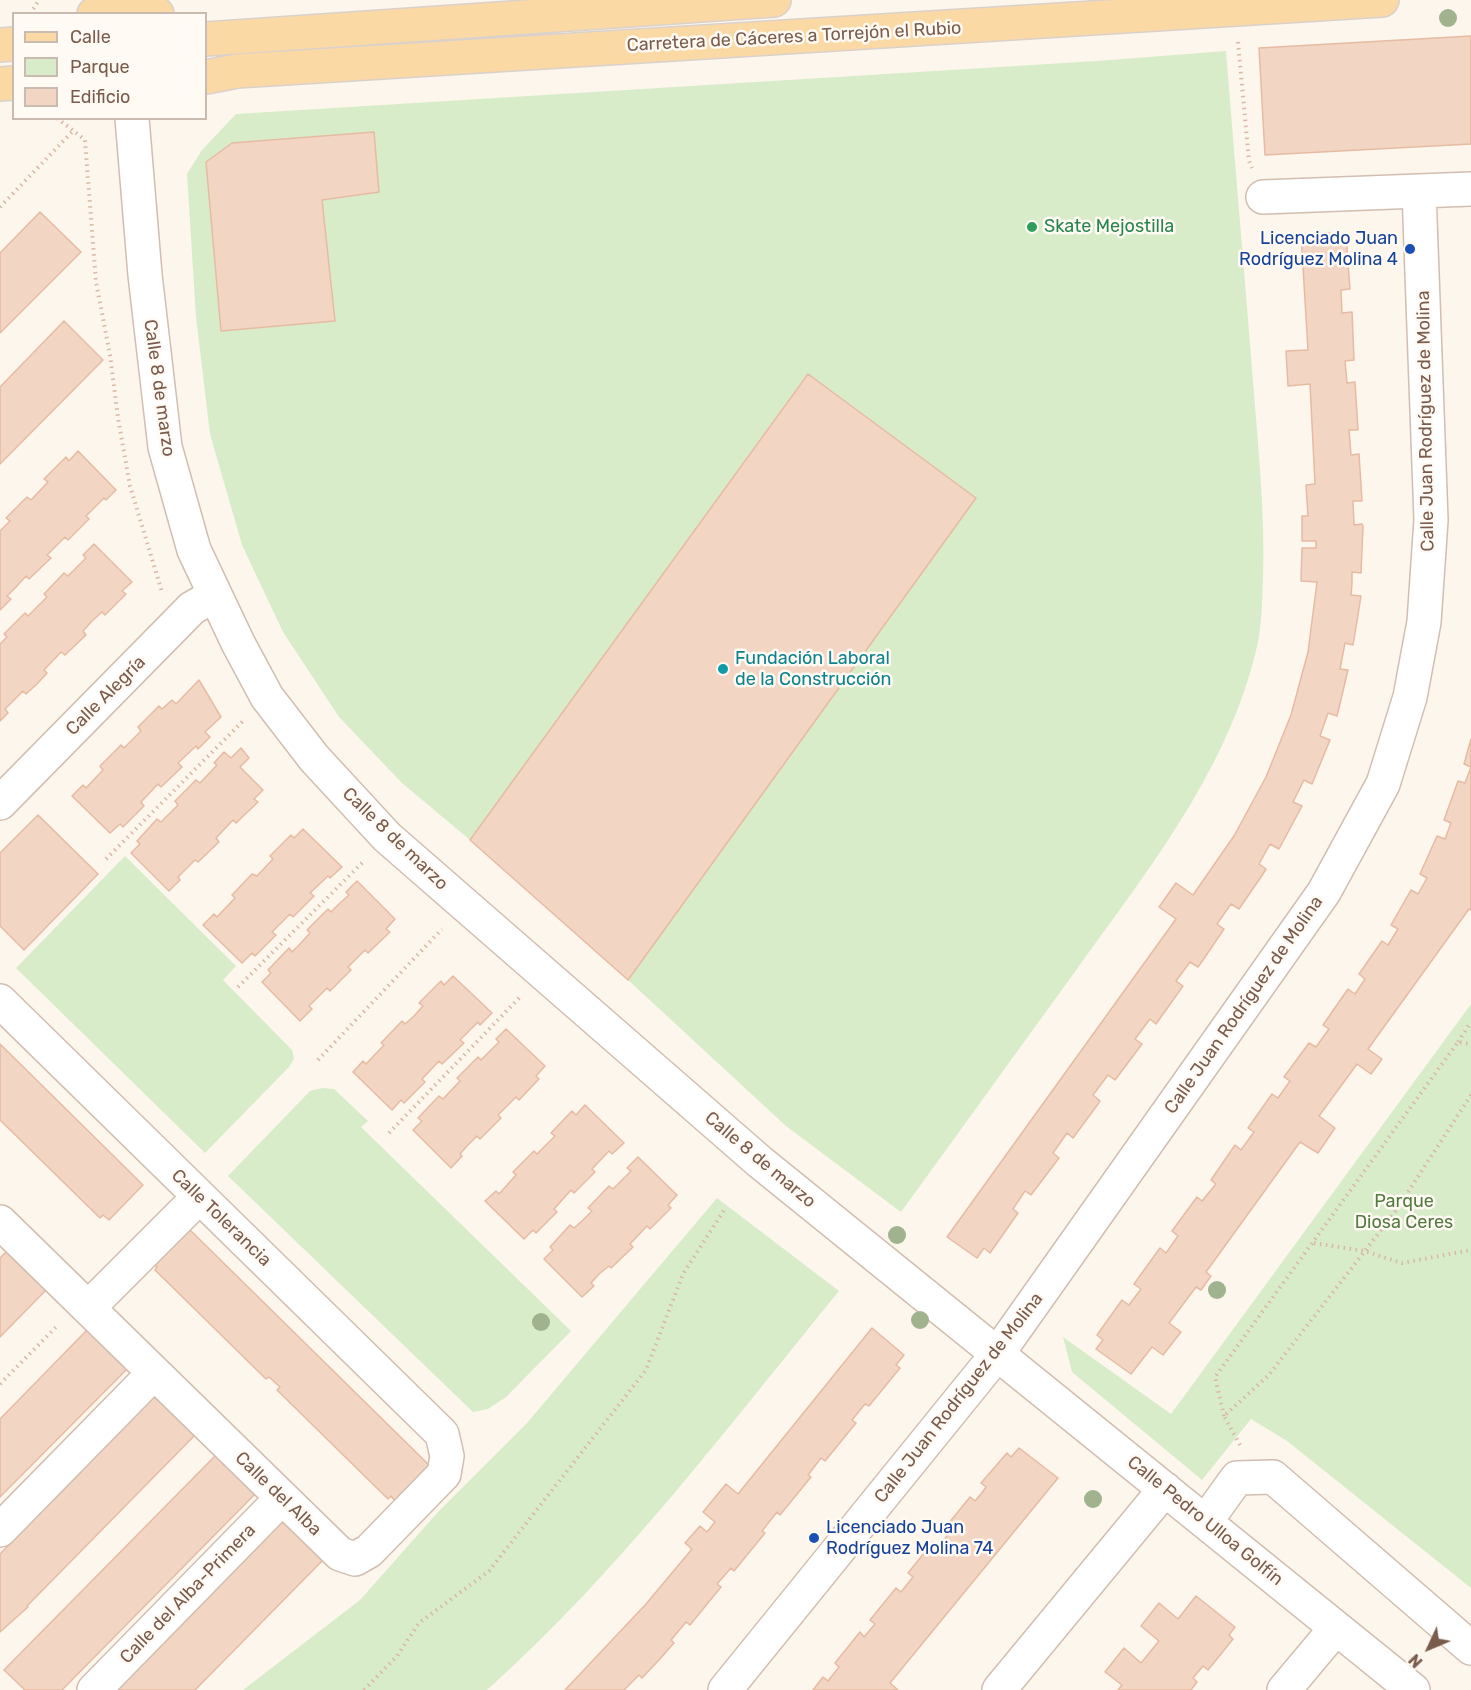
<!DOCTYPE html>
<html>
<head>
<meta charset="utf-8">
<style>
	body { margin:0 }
	#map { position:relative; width:1471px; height:1690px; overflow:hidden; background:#fdf6ec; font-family:Rubik,sans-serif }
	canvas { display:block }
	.legend { position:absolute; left:12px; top:12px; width:195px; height:108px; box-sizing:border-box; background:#fffaf3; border:2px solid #cabbb1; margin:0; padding:8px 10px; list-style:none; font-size:18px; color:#7a5c4d }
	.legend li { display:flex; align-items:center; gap:12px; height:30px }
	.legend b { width:30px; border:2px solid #cabbb1 }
	.north { position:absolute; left:1399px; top:1618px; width:60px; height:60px; -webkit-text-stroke:4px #fffaf3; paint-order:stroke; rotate:226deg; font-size:16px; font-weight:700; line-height:24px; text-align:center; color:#7a5c4d }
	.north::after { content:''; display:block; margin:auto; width:21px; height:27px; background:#7a5c4d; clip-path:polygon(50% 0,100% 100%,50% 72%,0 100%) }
</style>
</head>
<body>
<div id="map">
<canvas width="1471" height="1690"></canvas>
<ul class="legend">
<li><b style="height:8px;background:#fbd9a5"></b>Calle</li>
<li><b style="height:16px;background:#d8ecc9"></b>Parque</li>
<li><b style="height:16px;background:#f3d5c3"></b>Edificio</li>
</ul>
<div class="north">N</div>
</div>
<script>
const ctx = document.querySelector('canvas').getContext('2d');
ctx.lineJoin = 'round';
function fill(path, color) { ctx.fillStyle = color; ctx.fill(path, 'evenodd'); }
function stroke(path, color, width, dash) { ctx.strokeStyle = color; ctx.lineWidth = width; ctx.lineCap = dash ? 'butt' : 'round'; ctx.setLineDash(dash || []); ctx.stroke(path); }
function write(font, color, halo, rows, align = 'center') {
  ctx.font = font + ' Rubik,sans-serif'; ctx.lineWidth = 5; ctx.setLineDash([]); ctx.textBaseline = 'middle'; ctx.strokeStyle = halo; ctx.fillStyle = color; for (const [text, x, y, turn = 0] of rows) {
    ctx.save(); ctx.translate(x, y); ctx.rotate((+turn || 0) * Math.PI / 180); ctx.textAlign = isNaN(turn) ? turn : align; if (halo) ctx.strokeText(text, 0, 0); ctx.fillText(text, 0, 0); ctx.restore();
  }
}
fill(new Path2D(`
	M1226,51C1235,165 1245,279 1254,394C1259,455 1265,517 1263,578C1262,600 1262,621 1258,642C1231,766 1149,869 1077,969C1018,1050 960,1131 901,1212L786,1126L628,980L975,498L807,374L470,840L402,783L339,717L283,632L242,545L210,434L196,317L187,174L202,150L236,114L1097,61Z
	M125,856L236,966L223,980L292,1050L294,1059L289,1067L205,1153L16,968Z
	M1471,1004V1588L1287,1441L1251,1419L1202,1480L1072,1372L1063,1337L1171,1414Z
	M322,1088L334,1089L368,1121L361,1127L571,1331L506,1397L488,1409L473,1412L228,1176L310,1091Z
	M717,1198L839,1291C727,1428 619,1572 487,1690H243L360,1600L438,1512L527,1423Z`), '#d8ecc9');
const building = new Path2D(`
	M1471,36V144L1265,155L1259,48Z
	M374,132L379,192L322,200L335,321L221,331L206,162L232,143Z
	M40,212L81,252L0,333V253Z
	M1337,233L1339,243H1347V250L1350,289L1341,290L1342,313L1352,312L1354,360L1345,361L1347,383L1355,382L1358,430H1349L1351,455L1359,454L1362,501H1353L1354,525L1362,524L1363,526L1361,573L1352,572V584L1351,595L1361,596L1357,621L1353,645L1345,643L1340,669L1348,670L1337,716L1328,713L1320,736L1330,740L1312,784L1304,780L1293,802L1302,806L1279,849L1270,844L1259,864L1266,869L1263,874L1239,909L1231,904L1217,924L1224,929L1201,963L1198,967L1190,962L1176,981L1183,986L1156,1024L1150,1019L1135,1039L1142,1044L1115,1080L1108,1075L1093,1095L1100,1101L1098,1104L1073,1138L1067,1133L1053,1153L1059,1158L1031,1195L1025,1191L1013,1209L1018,1213L990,1253L984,1248L977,1258L947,1237L1176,919L1159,907L1176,883L1193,895L1234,836L1266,777L1291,715L1308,652L1317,582L1301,581L1302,548H1316V541H1302V516H1308L1306,485L1315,484L1310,384L1288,386L1286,351L1308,350L1301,234Z
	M64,321L103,360L0,464V387Z
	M808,374L976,498L628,980L470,840Z
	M78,451L116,490L106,500L104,498L86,516L89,519L68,540L65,537L47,555L51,558L29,579L26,576L16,587L7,596L11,599L0,610V531L10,521L6,518L27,497L31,500L48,482L44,479L66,457L69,461Z
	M94,544L132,582L122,591L126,594L105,615L102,612L92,621L83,631L86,635L65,655L61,652L44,670L47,673L37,684L26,694L23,691L5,709L8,713L0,721V644L7,637L4,634L25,613L28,616L47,597L44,594L64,573L68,576L86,558L83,555Z
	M199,680L221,717L205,732L210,737L198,749L196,746L178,763L182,767L161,787L158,784L141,802L144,806L123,827L120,824L110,833L72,796L83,785L86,788L103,770L100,766L121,745L124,748L141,731L138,727L159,706L162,709L172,700L176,704Z
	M1471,739V910L1469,909L1368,1049L1382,1059L1371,1074L1357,1064L1319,1116L1335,1128L1318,1153L1300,1142L1206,1272L1211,1276L1201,1290L1196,1287L1169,1323L1181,1332L1163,1355L1152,1347L1131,1374L1096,1349L1103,1340L1097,1335L1122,1300L1129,1305L1141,1289L1134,1284L1160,1248L1166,1253L1178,1236L1172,1231L1197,1197L1202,1201L1216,1184L1211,1180L1235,1145L1241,1150L1254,1132L1248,1128L1272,1094L1278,1098L1290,1081L1284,1077L1309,1043L1316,1047L1329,1029L1323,1025L1348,989L1355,994L1365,979L1359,974L1382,941L1388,945L1398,929L1391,925L1411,890L1418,894L1427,878L1420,874L1437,836L1445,839L1451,823L1444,820L1458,781L1465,783L1471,767L1464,764Z
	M241,748L249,758L240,767L263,790L254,799L258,802L236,823L233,820L216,838L219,842L198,862L195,860L178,877L180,880L169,891L131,853L140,844L137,841L157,819L161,822L178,805L175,801L196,780L200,783L217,765L214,763L224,752L231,758Z
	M38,815L98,874L24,950L0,926V853Z
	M303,829L342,867L330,878L328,876L310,893L314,896L293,917L290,914L272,932L276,935L255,956L252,953L242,963L203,925L214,914L217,917L235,898L232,895L252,874L257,876L273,859L270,856L291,835L294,838Z
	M357,881L395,919L386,929L390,932L368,953L365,950L348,967L351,970L330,991L327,988L309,1006L312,1009L300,1021L262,982L271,973L268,970L289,948L292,952L301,943L310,933L307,930L328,909L331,912L340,903L349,895L346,892Z
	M453,976L492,1013L480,1025L478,1022L460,1040L464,1043L442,1064L439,1061L422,1079L425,1082L404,1103L401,1100L392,1110L353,1072L363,1061L366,1064L384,1045L381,1043L402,1021L405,1024L414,1016L423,1006L419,1003L441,981L444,985Z
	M506,1029L545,1066L536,1076L539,1079L519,1100L516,1097L498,1115L501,1118L480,1139L477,1136L467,1146L460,1154L462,1156L451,1168L413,1130L422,1121L418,1118L439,1096L443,1099L460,1081L457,1078L478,1057L481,1060L499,1042L496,1039Z
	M0,1044L143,1185L109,1220L103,1215L100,1218L0,1120Z
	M585,1105L624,1143L612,1154L609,1151L592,1169L595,1172L574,1193L571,1190L554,1209L557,1212L536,1233L533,1230L524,1239L485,1201L496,1191L499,1194L516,1175L513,1172L534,1151L537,1154L555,1136L551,1133L572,1111L576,1115Z
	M638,1157L677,1195L668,1205L671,1208L650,1229L647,1226L630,1244L633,1247L611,1268L609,1266L599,1274L591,1283L594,1286L582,1297L544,1259L553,1250L550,1247L570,1225L574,1228L583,1220L592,1211L588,1208L609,1186L613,1189L631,1171L627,1168Z
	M188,1228L429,1465L395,1501L391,1496L388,1499L277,1390L280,1387L269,1377L266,1379L155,1270L157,1267L153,1263Z
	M8,1250L48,1288L0,1337V1258Z
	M872,1328L904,1355L896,1365L900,1368L869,1406L865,1404L852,1420L856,1423L825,1461L821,1458L808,1475L811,1477L780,1515L777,1512L762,1531L765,1533L734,1571L731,1568L717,1584L721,1587L690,1625L686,1622L671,1640L674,1643L658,1661L642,1678L639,1675L624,1690H565L646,1604L692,1549L685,1543L700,1526L707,1532L715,1522L703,1512L726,1484L738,1494Z
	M88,1329L128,1368L0,1497V1419Z
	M156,1395L196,1434L27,1606L28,1607L0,1632V1554Z
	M1019,1448L1058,1478L890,1683L898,1690H813L823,1677L828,1681L839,1667L835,1663L860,1632L864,1637L875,1624L870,1620L896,1588L901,1592L913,1577L908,1573L933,1542L939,1546L944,1540L950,1532L944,1529L970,1497L975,1501L981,1494L986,1487L981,1483L1007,1453L1011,1457Z
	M216,1455L256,1493L62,1690H25L4,1670Z
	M284,1520L324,1559L195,1690H117Z
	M1196,1596L1235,1627L1229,1635L1233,1639L1221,1654L1208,1670L1203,1666L1193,1678L1197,1682L1191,1690H1118L1122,1685L1105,1672L1124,1648L1141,1663L1159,1641L1141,1626L1159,1603L1178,1619Z`);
fill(building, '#f3d5c3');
stroke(building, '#e6bba3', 1.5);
const minor = new Path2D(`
	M132,118L145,275L165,447L194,550L238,643L267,697L314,758L387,837L760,1162L1413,1690
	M1263,197L1471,189
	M0,803L192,608L215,595
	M0,1001L442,1434L447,1456L444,1474L369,1551L355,1559L340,1554L0,1222
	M88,1308L199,1197
	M1206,1521L1237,1478L1273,1477L1471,1648
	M0,1530L154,1373
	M94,1690L282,1498
	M725,1690L998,1353L1324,892L1383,784L1410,697L1424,622L1431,520L1419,191
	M999,1690L1165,1489
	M1284,1690L1336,1628`);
const major = new Path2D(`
	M94,14C99,11 105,5 111,4C124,0 147,5 157,14
	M206,39L774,0
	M0,45L14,44
	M206,77L237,71L1382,0
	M0,84L14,83`);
stroke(minor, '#d1beb0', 36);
stroke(major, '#dad1cd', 36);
stroke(new Path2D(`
	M30,14L39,0
	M1238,42L1249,161L1252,168
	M57,118L85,140L96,282L110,355L118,418L130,486L162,592
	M0,207L73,131
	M106,859L243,721
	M238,987L365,860
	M1458,1042L1471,1022
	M318,1060L442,929
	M389,1133L520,997
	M1314,1243L1364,1251L1402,1263L1471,1250
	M0,1384L58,1325
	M1224,1416L1215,1377L1458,1042L1471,1044
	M1240,1445L1224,1416L1268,1376L1395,1212L1471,1095
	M364,1690L397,1656L419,1623L489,1571L646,1370L683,1274L726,1207`), '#d9b8a5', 4, [1.5, 4.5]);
stroke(minor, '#fff', 33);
stroke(major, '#fbd9a5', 33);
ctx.fillStyle = '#a0b28e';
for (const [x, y] of [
	[1448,18],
	[897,1235],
	[1217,1290],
	[920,1320],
	[541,1322],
	[1093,1499]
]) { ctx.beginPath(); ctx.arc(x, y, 9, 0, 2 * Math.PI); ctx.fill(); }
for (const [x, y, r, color] of [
	[1032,227,6,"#2e9e5b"],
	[1410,249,6,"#1a4fb4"],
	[723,669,6,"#0f9aa8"],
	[814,1538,6,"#1a4fb4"]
]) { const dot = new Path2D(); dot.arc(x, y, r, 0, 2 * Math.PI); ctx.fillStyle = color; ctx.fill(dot); stroke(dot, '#fffaf3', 2); }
write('18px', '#7a5c4d', '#fffaf3', [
	["Carretera de Cáceres a Torrejón el Rubio",794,37,-3],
	["Calle 8 de marzo",159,388,82],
	["Calle Juan Rodríguez de Molina",1426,421,-91],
	["Calle Alegría",106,696,-45],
	["Calle 8 de marzo",395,839,44],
	["Calle Juan Rodríguez de Molina",1244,1005,-55],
	["Calle 8 de marzo",760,1160,40],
	["Calle Tolerancia",221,1218,44],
	["Calle Juan Rodríguez de Molina",959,1398,-52],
	["Calle del Alba",278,1494,44],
	["Calle Pedro Ulloa Golfín",1205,1521,39],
	["Calle del Alba-Primera",188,1594,-46]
]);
write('18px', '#27864d', '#fffaf3', [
	["Skate Mejostilla",1044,227]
], 'left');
write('18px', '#164399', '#fffaf3', [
	["Licenciado Juan",1398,239],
	["Rodríguez Molina 4",1398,260],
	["Licenciado Juan",826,1528,"left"],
	["Rodríguez Molina 74",826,1549,"left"]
], 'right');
write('18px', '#0d838f', '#fffaf3', [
	["Fundación Laboral",735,659],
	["de la Construcción",735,680]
], 'left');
write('18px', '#537a41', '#fffaf3', [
	["Parque",1404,1202],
	["Diosa Ceres",1404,1223]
]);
</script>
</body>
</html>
